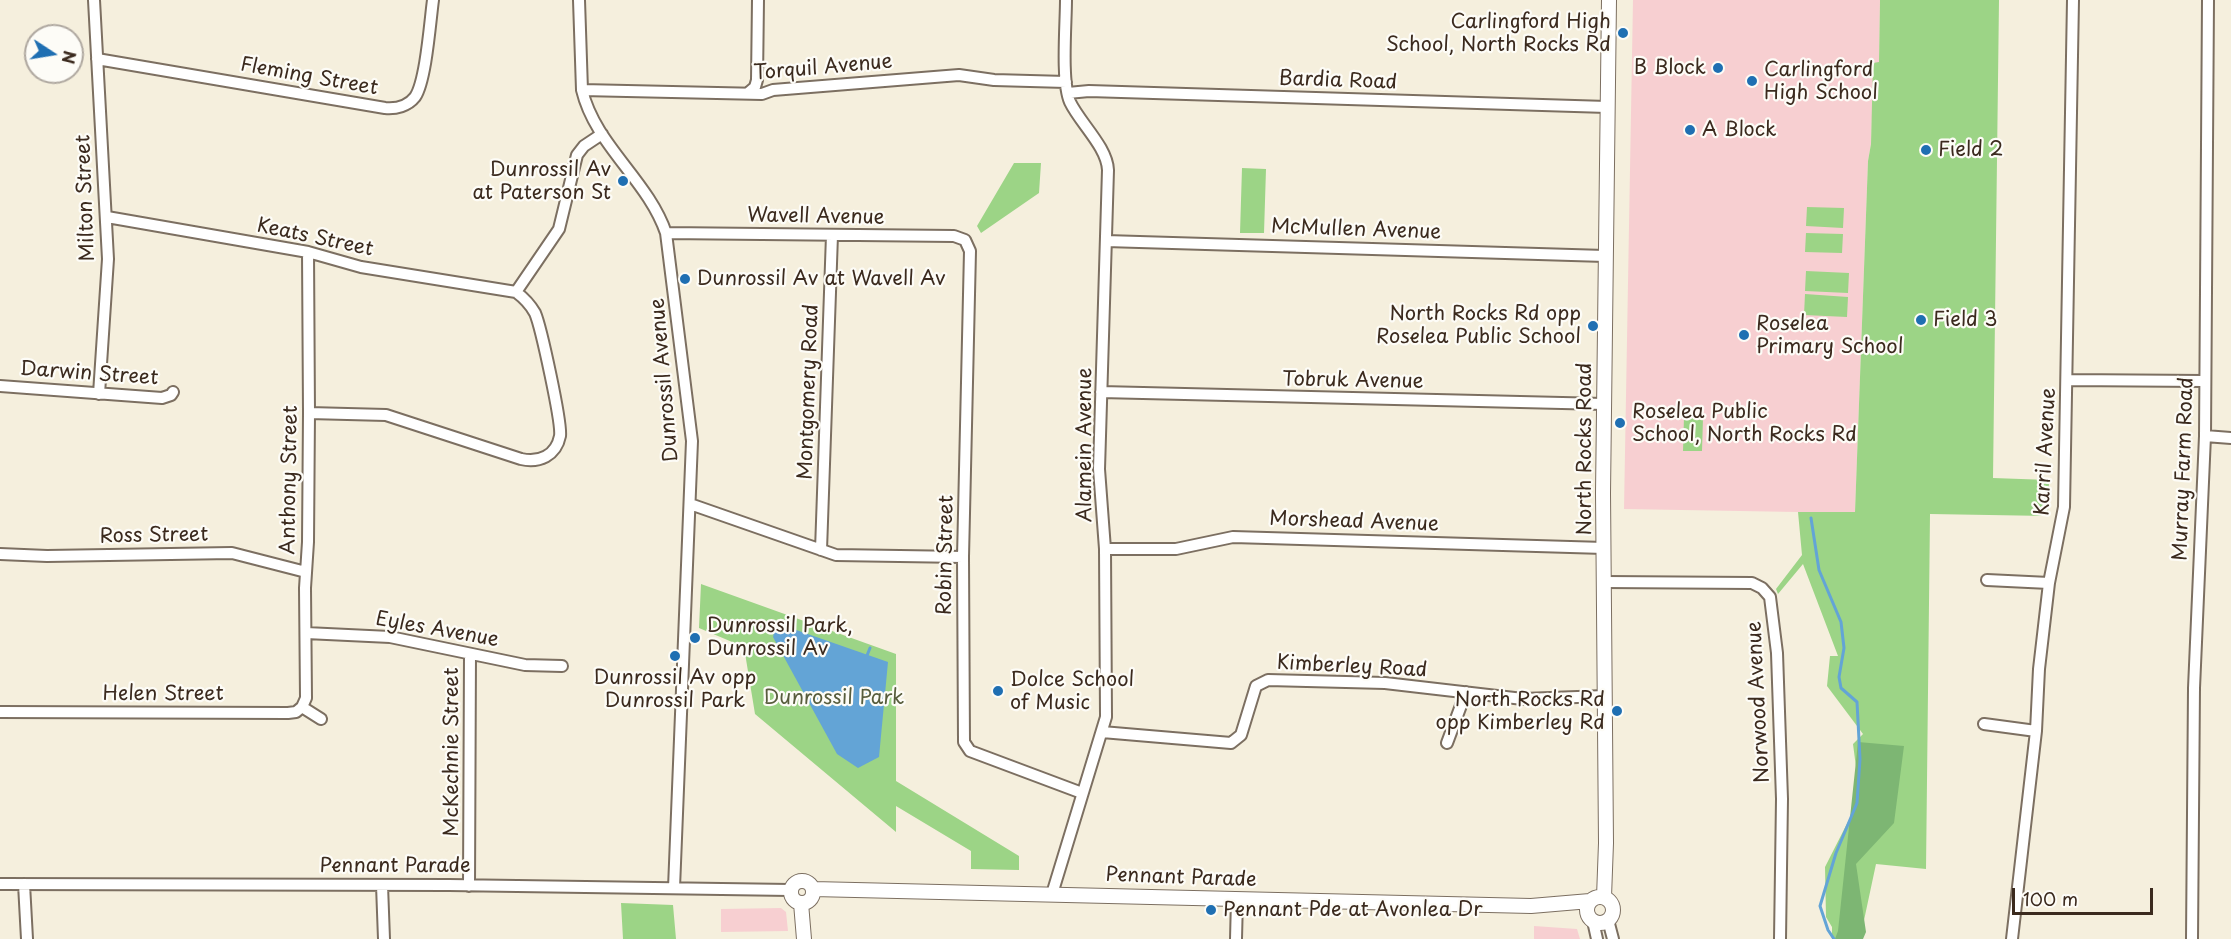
<!DOCTYPE html>
<html>
<head>
<meta charset="utf-8">
<style>
	body { margin:0 }
	#map { position:relative; width:2231px; height:939px; overflow:hidden; background:#f5efdd; font-family:"Playpen Sans",sans-serif }
	canvas { display:block }
	.north { position:absolute; left:24px; top:24px; width:60px; height:60px; box-sizing:border-box; background:#fdfcf7; border:2px solid #afa8a0; border-radius:50%; rotate:102deg; font-size:16px; font-weight:700; line-height:24px; text-align:center; color:#3b2a1e }
	.north::after { content:''; display:block; margin:auto; width:21px; height:27px; background:#1f6fb2; clip-path:polygon(50% 0,100% 100%,50% 72%,0 100%) }
	.scale { position:absolute; left:2012px; top:888px; width:141px; height:27px; box-sizing:border-box; border:3px solid #3b2a1e; border-top:0; padding-left:8px; font-size:18px; line-height:21px; white-space:nowrap; color:#3b2a1e; -webkit-text-stroke:4px #fdfcf7; paint-order:stroke }
</style>
</head>
<body>
<div id="map">
<canvas width="2231" height="939"></canvas>
<div class="north">N</div>
<div class="scale">100 m</div>
</div>
<script>
const ctx = document.querySelector('canvas').getContext('2d');
ctx.lineJoin = 'round';
function fill(path, color) { ctx.fillStyle = color; ctx.fill(path, 'evenodd'); }
function stroke(path, color, width, dash) { ctx.strokeStyle = color; ctx.lineWidth = width; ctx.lineCap = dash ? 'butt' : 'round'; ctx.setLineDash(dash || []); ctx.stroke(path); }
function write(font, color, halo, rows, align = 'center') {
  ctx.font = font + ' "Playpen Sans",sans-serif'; ctx.lineWidth = 4.5; ctx.setLineDash([]); ctx.textBaseline = 'middle'; ctx.strokeStyle = halo; ctx.fillStyle = color; for (const [text, x, y, turn = 0] of rows) {
    ctx.save(); ctx.translate(x, y); ctx.rotate((+turn || 0) * Math.PI / 180); ctx.textAlign = isNaN(turn) ? turn : align; if (halo) ctx.strokeText(text, 0, 0); ctx.fillText(text, 0, 0); ctx.restore();
  }
}
fill(new Path2D(`
	M1633,0H1880L1879,63H1874L1871,144L1868,161L1855,513L1624,509Z
	M781,908L786,912L788,931L721,932V909Z
	M1534,926L1577,929L1580,939H1534Z`), '#f7cfd1');
fill(new Path2D(`
	M1880,0H1999L1993,478L2049,480L2048,516L1930,514L1926,869L1876,864L1860,939H1832V927L1826,917L1825,867L1860,798L1853,744L1863,734L1827,686L1830,656H1838L1803,564L1778,594L1776,589L1802,555L1798,512H1855L1868,161L1871,144L1873,63L1879,62Z
	M1014,163H1041L1039,193L981,233L977,226Z
	M1242,168L1266,169L1264,233H1240Z
	M1807,207L1844,208L1843,228L1806,226Z
	M1806,233L1843,234L1842,253L1805,252Z
	M1806,271L1849,273L1848,293L1805,291Z
	M1805,294L1848,297L1847,317L1804,315Z
	M1684,417L1703,418L1702,451H1683Z
	M701,584L896,654V781L1019,856V870L971,869V851L896,806V832L755,714L744,647L699,628Z
	M621,903L673,905L676,939H623Z`), '#9cd486');
fill(new Path2D(`
	M1858,742L1904,746L1894,823L1856,864L1866,932L1863,939H1835L1838,931Z`), '#7db673');
fill(new Path2D(`
	M782,625L888,662L879,757L858,768L837,754L773,637L775,628Z`), '#63a4d6');
stroke(new Path2D(`
	M1811,518L1819,570L1841,622L1844,648L1839,677L1841,688L1857,702L1860,759L1857,803L1836,853L1820,906L1828,930L1834,939
	M866,658L870,648`), '#63a4d6', 3);
const minor = new Path2D(`
	M94,0L108,259L99,394
	M579,0L582,90C595,145 648,180 666,233L692,441L674,888
	M97,59L385,108C396,109 408,106 415,97C426,81 430,22 433,0
	M582,90L762,94L773,90L959,75L994,80L1066,82
	M748,93L755,87L757,80L758,0
	M1068,93L1089,91L1607,107
	M107,217L308,252L361,267L516,292
	M666,233L954,236L965,240L970,251L963,557L964,742L970,751L1082,793
	M1106,241L1605,256
	M2067,380L2204,381
	M0,386L162,398L171,395L173,392
	M1101,392L1604,404
	M309,413L386,415L521,459C539,463 556,456 560,436C562,423 541,327 535,313C530,304 524,298 516,292L559,229L577,155L584,146L602,134
	M2205,436L2231,438
	M690,504L836,555L963,557
	M1105,549H1176L1233,537L1604,548
	M821,550L832,235
	M0,554L47,556L232,553L306,572
	M1987,580L2049,583
	M1605,582L1752,583L1762,588L1770,597L1777,653L1782,799L1780,939
	M306,633L390,637L525,665L562,666
	M302,707L306,698L305,588L308,542L309,413L308,252
	M302,707L321,719
	M0,712L288,713L296,712L302,707
	M1984,724L2036,731
	M1102,732L1231,743L1241,735L1256,686L1268,680L1385,683L1523,699L1605,696
	M1447,743L1466,692
	M0,884L449,885L790,890
	M24,884L27,939
	M382,885L384,939
	M469,886L470,654
	M1052,894L1106,717L1105,549L1099,469L1108,170C1107,147 1080,123 1070,102C1061,82 1066,24 1066,0
	M1608,920L1613,939
	M1593,921L1597,939
	M1236,939L1237,899
	M2012,939L2036,731L2039,669L2049,583L2064,507L2073,0
	M2192,939L2194,688L2205,436L2208,0`);
const tertiary = new Path2D(`
	M791 892a11 11 0 1 1 22 0a11 11 0 1 1-22 0Z
	M813,889L1531,906L1590,901
	M1604,897L1606,843L1603,493L1609,0
	M1587 910a13 13 0 1 1 26 0a13 13 0 1 1-26 0Z
	M801,903L804,939`);
stroke(minor, '#7c6f61', 14);
stroke(tertiary, '#7c6f61', 16);
stroke(minor, '#fff', 10);
stroke(tertiary, '#fff', 14);
for (const [x, y, r, color] of [
	[1623,33,6,"#1f6fb2"],
	[1718,68,6,"#1f6fb2"],
	[1752,81,6,"#1f6fb2"],
	[1690,130,6,"#1f6fb2"],
	[1926,150,6,"#1f6fb2"],
	[623,181,6,"#1f6fb2"],
	[685,279,6,"#1f6fb2"],
	[1921,320,6,"#1f6fb2"],
	[1593,326,6,"#1f6fb2"],
	[1744,335,6,"#1f6fb2"],
	[1620,423,6,"#1f6fb2"],
	[695,638,6,"#1f6fb2"],
	[675,656,6,"#1f6fb2"],
	[998,691,6,"#1f6fb2"],
	[1617,711,6,"#1f6fb2"],
	[1211,910,6,"#1f6fb2"]
]) { const dot = new Path2D(); dot.arc(x, y, r, 0, 2 * Math.PI); ctx.fillStyle = color; ctx.fill(dot); stroke(dot, '#fdfcf7', 2); }
write('20px', '#3b2a1e', '#fdfcf7', [
	["Carlingford High",1611,22,"right"],
	["School, North Rocks Rd",1611,45,"right"],
	["B Block",1706,68,"right"],
	["Carlingford",1764,70],
	["High School",1764,93],
	["A Block",1702,130],
	["Field 2",1938,150],
	["Dunrossil Av",611,170,"right"],
	["at Paterson St",611,193,"right"],
	["Dunrossil Av at Wavell Av",697,279],
	["North Rocks Rd opp",1581,314,"right"],
	["Roselea Public School",1581,337,"right"],
	["Field 3",1933,320],
	["Roselea",1756,324],
	["Primary School",1756,347],
	["Roselea Public",1632,412],
	["School, North Rocks Rd",1632,435],
	["Dunrossil Park,",707,626],
	["Dunrossil Av",707,649],
	["Dunrossil Av opp",675,678,"center"],
	["Dunrossil Park",675,701,"center"],
	["Dolce School",1010,680],
	["of Music",1010,703],
	["North Rocks Rd",1605,700,"right"],
	["opp Kimberley Rd",1605,723,"right"],
	["Pennant Pde at Avonlea Dr",1223,910]
], 'left');
write('20px', '#3b2a1e', '#fdfcf7', [
	["Torquil Avenue",823,68,-5],
	["Fleming Street",309,77,10],
	["Bardia Road",1338,81,2],
	["Milton Street",86,198,-92],
	["Wavell Avenue",816,217,1],
	["McMullen Avenue",1356,230,2],
	["Keats Street",315,238,12],
	["Darwin Street",89,374,4],
	["Dunrossil Avenue",665,380,-95],
	["Tobruk Avenue",1353,381,1],
	["Montgomery Road",809,392,-88],
	["Alamein Avenue",1085,445,-90],
	["North Rocks Road",1585,449,-90],
	["Karril Avenue",2046,452,-87],
	["Murray Farm Road",2184,469,-88],
	["Anthony Street",290,480,-89],
	["Morshead Avenue",1354,522,2],
	["Ross Street",154,536,-1],
	["Robin Street",946,555,-89],
	["Eyles Avenue",437,630,10],
	["Kimberley Road",1352,667,3],
	["Helen Street",163,694],
	["Norwood Avenue",1759,702,-93],
	["McKechnie Street",452,752,-90],
	["Pennant Parade",395,866],
	["Pennant Parade",1181,878,2]
]);
write('20px', '#585d3d', '#fdfcf7', [
	["Dunrossil Park",834,698]
]);
</script>
</body>
</html>
